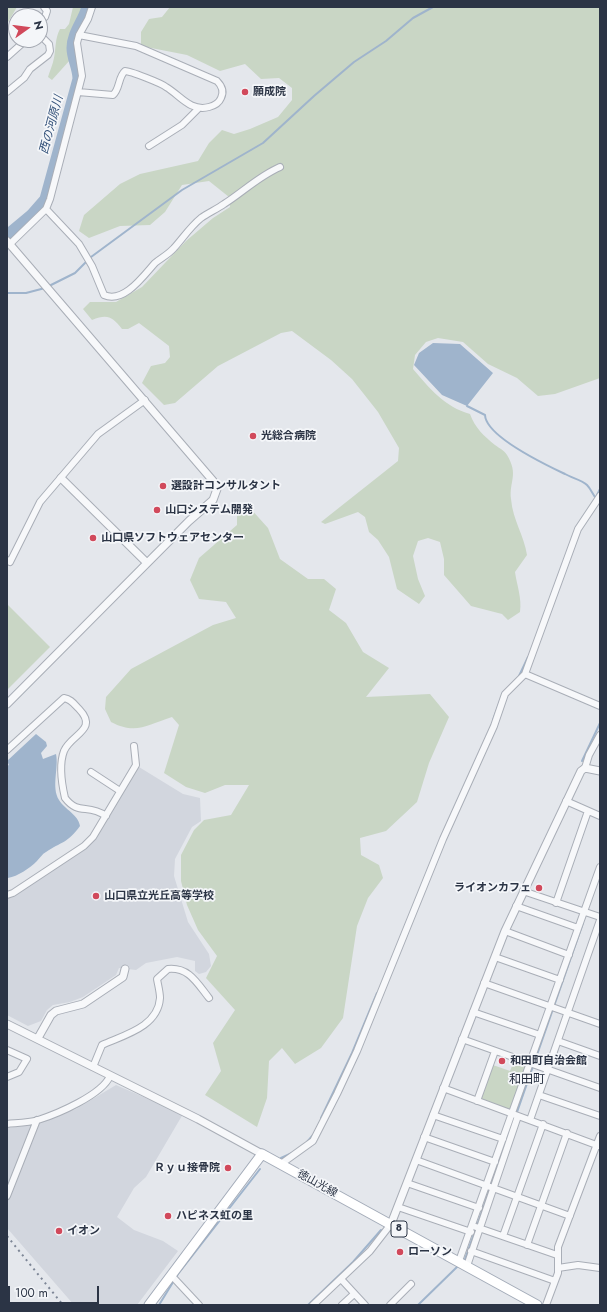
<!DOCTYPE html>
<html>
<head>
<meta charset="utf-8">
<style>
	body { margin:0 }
	#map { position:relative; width:607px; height:1312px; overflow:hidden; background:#e4e7ec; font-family:Jost,sans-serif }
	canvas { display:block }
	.frame { position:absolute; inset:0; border:8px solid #2b3445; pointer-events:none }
	.north { position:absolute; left:8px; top:8px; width:40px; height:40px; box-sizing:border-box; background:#f4f6f9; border:1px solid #a4a8b1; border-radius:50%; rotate:76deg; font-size:11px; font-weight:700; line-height:16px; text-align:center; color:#2b3445 }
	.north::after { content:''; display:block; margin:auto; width:14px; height:18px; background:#d1495b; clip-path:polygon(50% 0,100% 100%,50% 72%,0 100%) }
	.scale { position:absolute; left:8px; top:1286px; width:91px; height:18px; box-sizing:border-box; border:2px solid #2b3445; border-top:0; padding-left:5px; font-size:12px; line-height:14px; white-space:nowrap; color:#2b3445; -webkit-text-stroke:3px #f4f6f9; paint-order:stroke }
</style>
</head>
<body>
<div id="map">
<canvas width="607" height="1312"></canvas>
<div class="frame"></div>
<div class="north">N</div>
<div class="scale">100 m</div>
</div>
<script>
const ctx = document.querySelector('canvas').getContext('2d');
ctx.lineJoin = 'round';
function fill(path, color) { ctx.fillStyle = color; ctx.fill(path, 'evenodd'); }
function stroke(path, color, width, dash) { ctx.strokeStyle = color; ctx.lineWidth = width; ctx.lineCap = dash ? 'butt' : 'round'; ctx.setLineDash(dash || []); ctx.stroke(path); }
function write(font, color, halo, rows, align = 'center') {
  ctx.font = font + ' Jost,"Noto Sans JP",sans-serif'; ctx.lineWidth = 3.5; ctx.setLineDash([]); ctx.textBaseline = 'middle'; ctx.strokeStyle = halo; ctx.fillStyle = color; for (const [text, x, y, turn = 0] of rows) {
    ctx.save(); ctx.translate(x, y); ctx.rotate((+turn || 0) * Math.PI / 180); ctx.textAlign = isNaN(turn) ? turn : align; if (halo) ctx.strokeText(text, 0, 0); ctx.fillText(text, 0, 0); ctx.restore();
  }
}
fill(new Path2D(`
	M139,767L183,794L200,798L201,821L192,827L175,859L174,876L188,922L209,954L211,966L206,972L199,974L195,971V961L177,957L146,963L136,970L119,968L116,975L83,997L70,1002L53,1005L47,1010L41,1021L28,1026L7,1015V898L85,848L136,769Z
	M116,1085L183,1114L146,1177L134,1188L117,1217L134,1230L163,1241L178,1251L137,1305H74L7,1228V1128L24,1126L76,1109Z`), '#d2d6de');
fill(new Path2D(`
	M7,7H17L7,24Z
	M73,7H85L73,35L70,60L52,80L48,77C50,70 53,64 54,58C56,48 55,38 60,29H65L69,24Z
	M170,7H600V378L555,394L538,396L517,378L488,364L463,342L438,338L426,342L415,355L413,369C429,388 445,407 470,414C475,428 484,436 495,445C499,448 504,450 507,455C519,475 509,481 511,499C513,521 524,535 527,555L515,572C517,586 522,598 520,612L508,620L502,614L471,606L444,575V559L440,542L428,538L418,541L413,556L418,579L425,596L419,604L397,589L389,557L378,540L369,532L365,517L358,512L325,524L321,522L398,461L399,448L378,412L352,379L331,360L292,331L281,333L218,366L175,403L164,405L142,383L151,366L165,363L170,357L169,346L139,323L128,329H122C112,316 107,314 92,320L83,309L90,302H116L142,287L186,241L213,218L230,207L229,197L209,181L182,185L165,212L150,225L120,226L89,238L79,231L84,215L120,184L140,174L198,161L209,143L222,130L234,134L250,129L278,117L292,100V88L279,78L261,79L245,64L220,71L187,55L141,46V32L149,19L162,17Z
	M250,508L268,528L280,559L308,579H324L336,589L329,610L346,623L363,652L389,668L366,697L430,694L449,717L429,763L417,802L386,831L360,838L361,855L379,865L383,878L368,898L357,926L343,1018L321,1048L295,1064L282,1048L269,1061L267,1098L257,1127L205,1095L221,1071L213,1043L235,1010L206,978L217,956L198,930L187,905L181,881V855L194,830L204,820L231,815L249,785H225L205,793L186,787L164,773L179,725L172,717C147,725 136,735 111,722L105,709L106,697L131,669L213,625L236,618L226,602L199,599L190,580L199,558L237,525V509Z
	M7,604L50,647L7,690Z
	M514,1061L526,1064L511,1111L480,1099L493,1065L510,1071Z`), '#c9d6c5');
fill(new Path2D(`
	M433,343L460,344L493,373L467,406L442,395L414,365L419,353Z
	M36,734L46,742L47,746L41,753L43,759L56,754C59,768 51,787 59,800C65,810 78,814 80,826C68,843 61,842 46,852C42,854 40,858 37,861C29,869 18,876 8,878L7,766L9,765L7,761Z`), '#9fb4cc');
stroke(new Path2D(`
	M49,286L75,273L91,257L182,190L263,143L314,96L354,62L386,41L413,18L433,7
	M7,293H26L45,288
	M467,406L485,415C486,437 546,465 565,474C572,478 582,480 587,485C591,489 593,495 596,498
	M597,495L600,489
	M519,676L528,657
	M493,720L502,696
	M582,761L600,723
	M516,1115L583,923
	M321,1118L352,1053L377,993
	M307,1142L313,1135
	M281,1158L292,1153
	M465,1259L490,1189
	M159,1305L178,1274L260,1169
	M308,1305L353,1262L381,1230
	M418,1305L458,1266`), '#9fb4cc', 2);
stroke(new Path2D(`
	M7,235L31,215L45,199L78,79C78,68 72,59 72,48C72,33 83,21 87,7`), '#9fb4cc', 11);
const minor = new Path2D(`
	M40,22L45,17L47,11L44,7
	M7,57L26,40
	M7,92L24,78L30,69L48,55L50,51L49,44L40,35
	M78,92L113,95C120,89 118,77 125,71C130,71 161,83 166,87C180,95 190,112 209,107C213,106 219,103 221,98C224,92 222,86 217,81L136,46L79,35
	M149,146L182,125L199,108
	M46,209L79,244L92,266L104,295C124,304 144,275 155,263C161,258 169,254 174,248C183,238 190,227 201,218C208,213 217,209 224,204C243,192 259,176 280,167
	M10,244L46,209L50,199L82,76L77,43L79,35L88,19L92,7
	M7,560L10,562L40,502L98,434L145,400
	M525,674L600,706
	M7,750L64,698C71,699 74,704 79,709C99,730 71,734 64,751C59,764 62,785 65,798C79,816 87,803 106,816
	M585,768L589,755L600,735
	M91,772L120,791
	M566,801L600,816
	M523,891L600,917
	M7,895L13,893L84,846L93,837L136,765L134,746
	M556,903L588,811
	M516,906L578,928
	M505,931L569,955
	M495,957L560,980
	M484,983L600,1024
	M473,1012L540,1035
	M462,1039L600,1088
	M558,1041L600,1056
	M7,1050L27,1059L19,1072L7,1077
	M93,1067L102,1045C124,1035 158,1027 160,998C160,992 158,985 157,979L168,969C189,967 197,983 209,998
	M443,1088L599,1146
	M539,1095L600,1116
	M477,1101L495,1051
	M433,1115L503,1139
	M530,1120L600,920
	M7,1124C17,1123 28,1123 38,1120C57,1114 102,1095 110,1076
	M424,1137L495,1162
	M416,1160L570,1216
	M281,1164L313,1141L337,1094L357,1051L443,839L494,726L505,694L525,674L578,529L600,496
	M407,1183L479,1208
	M7,1196L37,1120
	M398,1207L471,1232
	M476,1227L557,1255
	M503,1236L543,1124
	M527,1245L567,1133
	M471,1251L555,1281
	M459,1261L600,867
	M467,1266L518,1116
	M558,1268L578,1265L600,1268
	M171,1275L199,1305
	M341,1279L365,1305
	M313,1305L370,1251L391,1224
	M342,1305L354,1294
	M390,1305L411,1284
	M546,1305L558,1273V1247L600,1136`);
const tertiary = new Path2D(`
	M7,241L214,482L217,489L213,500L189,521L7,704
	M61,478L147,563
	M7,1024L198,1119L262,1154
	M38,1038L51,1015L56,1011L83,1004L123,977L125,969
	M391,1224L505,931L581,771L585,768L600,771`);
const primary = new Path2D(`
	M149,1305L262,1154L537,1305`);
stroke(minor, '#a9aeb7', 8);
stroke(tertiary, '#a9aeb7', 9);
stroke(primary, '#a3abb8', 11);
stroke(minor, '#f7f8fa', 6);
stroke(tertiary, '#f7f8fa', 7);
stroke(primary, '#fff', 9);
stroke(new Path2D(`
	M7,1236L63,1305`), '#7d8696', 2, [2, 4]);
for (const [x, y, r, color] of [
	[245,92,4,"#d1495b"],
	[253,436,4,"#d1495b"],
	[163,486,4,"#d1495b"],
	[157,510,4,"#d1495b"],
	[93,538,4,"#d1495b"],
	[539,888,4,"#d1495b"],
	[96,896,4,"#d1495b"],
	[502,1061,4,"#d1495b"],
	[228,1168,4,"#d1495b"],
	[168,1216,4,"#d1495b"],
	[59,1231,4,"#d1495b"],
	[400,1252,4,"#d1495b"]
]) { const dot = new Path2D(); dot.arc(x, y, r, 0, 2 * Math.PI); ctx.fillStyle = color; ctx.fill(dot); stroke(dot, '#f4f6f9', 1.5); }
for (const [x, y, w] of [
	[399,1229,16]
]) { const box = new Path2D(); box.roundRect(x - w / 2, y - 8, w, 16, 3); ctx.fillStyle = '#f4f6f9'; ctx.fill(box); stroke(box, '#2b3445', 1); }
write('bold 10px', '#2b3445', null, [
	["8",399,1229]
]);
write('bold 11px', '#2b3445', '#f4f6f9', [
	["願成院",253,92],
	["光総合病院",261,436],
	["選設計コンサルタント",171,486],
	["山口システム開発",165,510],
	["山口県ソフトウェアセンター",101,538],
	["ライオンカフェ",531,888,"right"],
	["山口県立光丘高等学校",104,896],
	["和田町自治会館",510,1061],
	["Ｒｙｕ接骨院",220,1168,"right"],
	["ハピネス虹の里",176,1216],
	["イオン",67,1231],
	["ローソン",408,1252]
], 'left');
write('11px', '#2b3445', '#f4f6f9', [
	["徳山光線",317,1184,29]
]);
write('italic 12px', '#34527a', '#f4f6f9', [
	["西の河原川",52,125,-75]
]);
write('12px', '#1d2536', '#f4f6f9', [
	["和田町",527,1080]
]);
</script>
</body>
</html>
